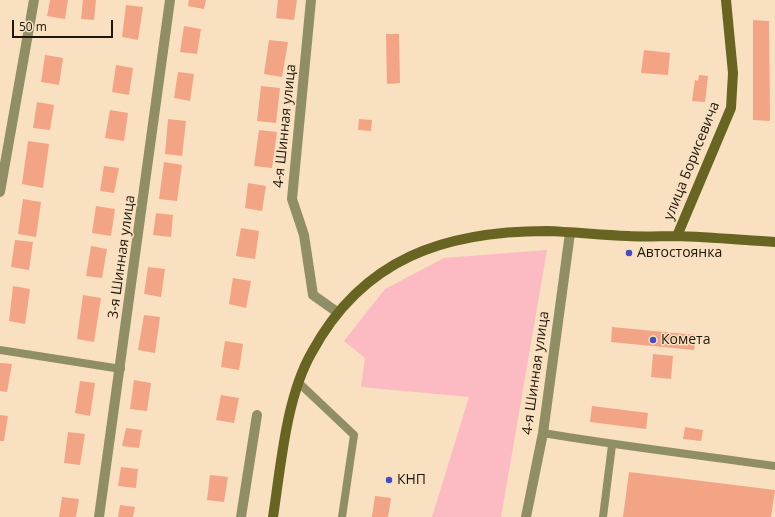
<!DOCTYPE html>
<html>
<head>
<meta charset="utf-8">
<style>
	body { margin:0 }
	#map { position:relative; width:775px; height:517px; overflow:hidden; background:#f8e0c1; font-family:"Open Sans",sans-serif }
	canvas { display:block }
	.scale { position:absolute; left:12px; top:20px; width:101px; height:18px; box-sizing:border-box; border:2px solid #1f170b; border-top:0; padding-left:5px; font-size:12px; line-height:14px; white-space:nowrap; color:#1f170b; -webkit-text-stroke:3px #f8e0c1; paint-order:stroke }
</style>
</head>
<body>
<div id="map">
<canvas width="775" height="517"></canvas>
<div class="scale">50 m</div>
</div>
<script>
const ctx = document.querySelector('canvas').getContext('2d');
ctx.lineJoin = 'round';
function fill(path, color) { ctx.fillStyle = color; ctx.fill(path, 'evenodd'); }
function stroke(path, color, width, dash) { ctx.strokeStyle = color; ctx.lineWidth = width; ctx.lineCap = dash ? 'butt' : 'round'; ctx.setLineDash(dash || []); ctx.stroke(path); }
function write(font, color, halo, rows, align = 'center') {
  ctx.font = font + ' "Open Sans",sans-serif'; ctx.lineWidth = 3; ctx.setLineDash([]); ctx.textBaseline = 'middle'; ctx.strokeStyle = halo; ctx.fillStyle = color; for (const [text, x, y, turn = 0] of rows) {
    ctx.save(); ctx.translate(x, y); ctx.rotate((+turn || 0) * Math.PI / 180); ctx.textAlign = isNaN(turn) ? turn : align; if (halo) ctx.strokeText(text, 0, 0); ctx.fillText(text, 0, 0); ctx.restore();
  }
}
fill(new Path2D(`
	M547,250L501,517H432L469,397L361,387L365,358L344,341L385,289L444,258Z`), '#fcbac3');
fill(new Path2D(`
	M50,0H68L65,19L47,16Z
	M83,0H96L94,20L81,19Z
	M189,0H206L204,9L188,6Z
	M278,0H297L294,20L276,18Z
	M126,5L143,7L138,40L122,37Z
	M753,20L769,21L770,121L753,120Z
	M184,26L201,29L197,54L180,52Z
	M386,34H399L400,83L387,84Z
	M269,40L288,42L282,77L264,74Z
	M644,50L670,53L668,75L641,73Z
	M45,55L63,58L59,85L41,82Z
	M116,65L133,68L129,95L112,92Z
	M178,72L194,74L190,101L174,98Z
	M699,75L708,76L705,102L692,101L695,80L698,81Z
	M261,86L280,88L276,123L257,121Z
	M37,102L54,105L50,130L33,128Z
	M110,110L128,113L124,141L105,138Z
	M168,119L186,121L182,156L165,154Z
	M359,119L372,120L371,131L358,130Z
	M259,130L277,132L272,168L254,166Z
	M28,141L49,144L43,188L22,184Z
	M164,162L182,165L177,201L159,199Z
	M104,166L119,168L114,193L100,191Z
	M248,183L266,186L262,211L245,208Z
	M23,199L41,202L36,237L18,234Z
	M96,206L115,209L111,236L92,233Z
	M156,213L173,215L171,237L153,235Z
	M241,228L259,231L255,259L236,256Z
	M15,240L33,242L29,270L11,267Z
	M91,246L107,249L102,278L86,276Z
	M148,267L165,269L161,297L144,294Z
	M233,278L251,281L246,308L229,304Z
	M13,286L30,289L25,324L9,321Z
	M83,295L101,298L94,342L77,339Z
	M144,315L160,317L155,353L138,350Z
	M612,327L696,335L694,350L611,342Z
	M225,341L243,344L239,370L221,367Z
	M653,354L673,356L671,379L651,377Z
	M0,363L12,364L7,392L0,391Z
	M134,380L151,383L147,411L130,409Z
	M80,381L95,383L90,416L75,413Z
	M221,395L239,398L234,423L216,420Z
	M592,406L648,413L646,429L590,422Z
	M0,415L8,416L4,441H0Z
	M685,427L703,430L701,441L683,439Z
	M126,428L142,430L139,448L122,446Z
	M68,432L85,434L80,465L64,463Z
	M121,467L138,469L136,488L118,486Z
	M629,472L775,490L771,517H623Z
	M210,475L228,477L224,502L207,500Z
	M375,496L391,498L388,517H372Z
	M62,497L79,499L76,517H59Z
	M120,505L135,507L133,517H118Z`), '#f3a485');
stroke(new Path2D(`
	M0,350L121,369
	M299,383L354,435L342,517
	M543,433C620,446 698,455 775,466
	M603,517L612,445`), '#908e65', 8);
stroke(new Path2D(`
	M311,0L292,199L304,235L313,295L337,312
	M0,192L34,0
	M99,517L170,0
	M241,517L257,415
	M526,517L543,433L570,233`), '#908e65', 10);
stroke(new Path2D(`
	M677,236L731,108L733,73L726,0
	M273,517C281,465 286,397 312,352C363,258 445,231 547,231C574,232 601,235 628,236C644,237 660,236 676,236C709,237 742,240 775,242`), '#686522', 10);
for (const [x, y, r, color] of [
	[629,253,4,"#424dc1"],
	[653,340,4,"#424dc1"],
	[389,480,4,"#424dc1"]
]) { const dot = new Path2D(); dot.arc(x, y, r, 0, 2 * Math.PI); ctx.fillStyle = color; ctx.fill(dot); stroke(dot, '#f8e0c1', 1.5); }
write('14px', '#1f170b', '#f8e0c1', [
	["4-я Шинная улица",285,126,-84],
	["улица Борисевича",692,161,-68],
	["3-я Шинная улица",122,257,-82],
	["4-я Шинная улица",536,373,-82]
]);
write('14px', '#1f170b', '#f8e0c1', [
	["Автостоянка",637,253],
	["Комета",661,340],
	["КНП",397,480]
], 'left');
</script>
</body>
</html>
